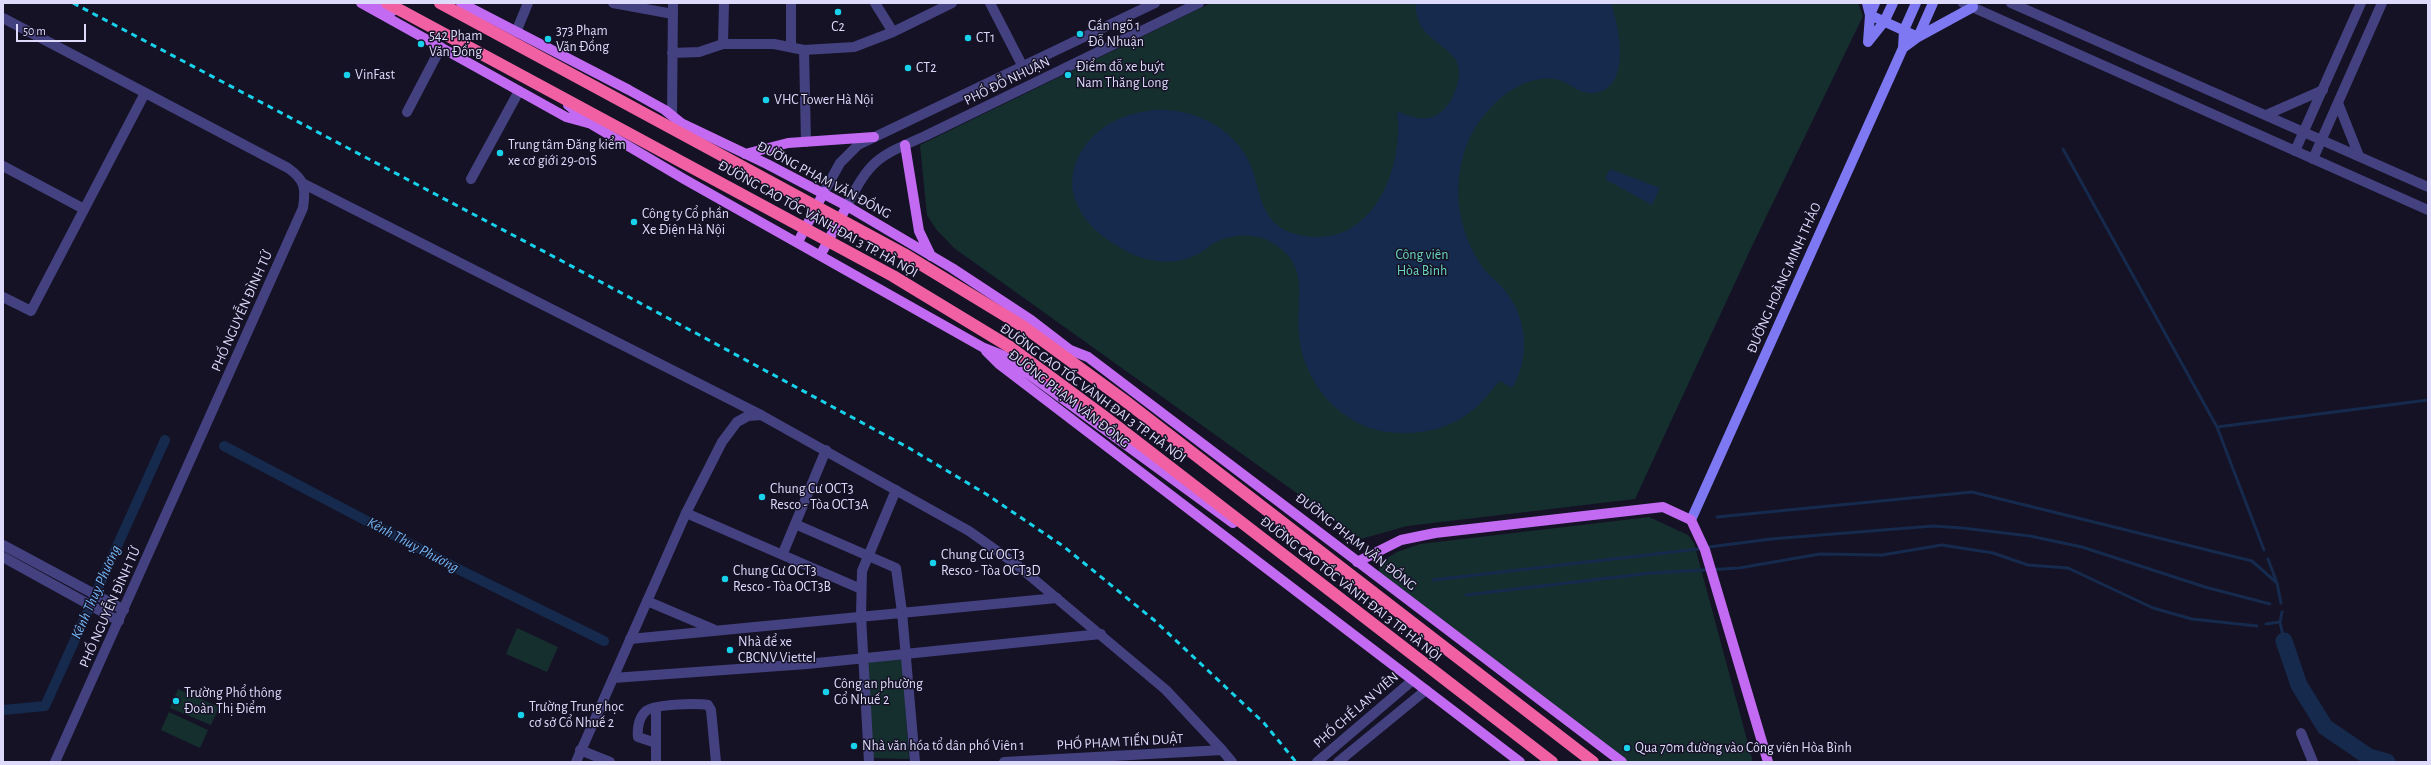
<!DOCTYPE html>
<html>
<head>
<meta charset="utf-8">
<style>
	body { margin:0 }
	#map { position:relative; width:2431px; height:765px; overflow:hidden; background:#151226; font-family:"Alegreya Sans",sans-serif }
	canvas { display:block }
	.frame { position:absolute; inset:0; border:4px solid #dedafc; pointer-events:none }
	.scale { position:absolute; left:16px; top:24px; width:70px; height:18px; box-sizing:border-box; border:2px solid #dedafc; border-top:0; padding-left:5px; font-size:12px; line-height:14px; white-space:nowrap; color:#dedafc; -webkit-text-stroke:3px #151226; paint-order:stroke }
</style>
</head>
<body>
<div id="map">
<canvas width="2431" height="765"></canvas>
<div class="frame"></div>
<div class="scale">50 m</div>
</div>
<script>
const ctx = document.querySelector('canvas').getContext('2d');
ctx.lineJoin = 'round';
function fill(path, color) { ctx.fillStyle = color; ctx.fill(path, 'evenodd'); }
function stroke(path, color, width, dash) { ctx.strokeStyle = color; ctx.lineWidth = width; ctx.lineCap = dash ? 'butt' : 'round'; ctx.setLineDash(dash || []); ctx.stroke(path); }
function write(font, color, halo, rows, align = 'center') {
  ctx.font = font + ' "Alegreya Sans",sans-serif'; ctx.lineWidth = 3; ctx.setLineDash([]); ctx.textBaseline = 'middle'; ctx.strokeStyle = halo; ctx.fillStyle = color; for (const [text, x, y, turn = 0] of rows) {
    ctx.save(); ctx.translate(x, y); ctx.rotate((+turn || 0) * Math.PI / 180); ctx.textAlign = isNaN(turn) ? turn : align; if (halo) ctx.strokeText(text, 0, 0); ctx.fillText(text, 0, 0); ctx.restore();
  }
}
fill(new Path2D(`
	M1211,3H1858L1863,16L1752,246L1635,499L1407,526L1361,539L954,248L936,229L927,215L920,145Z
	M1649,517L1688,535L1694,543L1753,762H1628L1379,574V563L1397,552L1420,544Z
	M517,628L558,647L547,672L506,654Z
	M902,657L909,759L872,758L867,660Z
	M178,689L219,707L211,725L170,708Z
	M169,712L208,730L200,748L161,730Z`), '#152f2f');
fill(new Path2D(`
	M1416,3H1611C1619,26 1632,88 1595,93C1581,95 1571,84 1559,80C1519,70 1478,113 1466,147C1451,189 1458,231 1483,268C1490,277 1500,283 1506,292C1528,321 1530,357 1512,388L1500,381C1491,390 1483,402 1473,410C1448,430 1418,436 1387,432C1339,425 1302,381 1299,333C1296,297 1311,265 1271,242C1253,232 1228,234 1211,245C1205,249 1199,254 1192,257C1164,268 1134,258 1111,242C1095,232 1081,217 1075,199C1068,179 1075,157 1089,141C1105,122 1130,112 1155,110C1192,108 1233,127 1249,162C1260,185 1258,212 1281,228C1291,234 1308,238 1320,237C1379,235 1404,161 1397,111C1408,116 1420,121 1432,117C1441,114 1448,106 1452,98C1481,40 1413,53 1416,3Z
	M1610,169L1660,188L1652,205L1605,179Z`), '#152a4c');
stroke(new Path2D(`
	M2063,149L2217,427L2264,550
	M2217,427L2428,400
	M1717,517L1972,492L2252,561L2277,583
	M1709,547L1771,539L1933,526L1962,528L2030,536L2082,547L2205,587L2270,604
	M2268,559L2277,583L2281,603
	M1433,580L1698,549
	M1466,595L1651,573L1739,568L1820,554L1882,555L1942,545L1993,553L2028,565L2068,568L2153,608L2192,619L2257,626
	M2282,612L2280,622L2284,641
	M2266,624L2280,622`), '#152a4c', 3);
stroke(new Path2D(`
	M224,446L462,571L604,641
	M3,710L45,706L165,440`), '#152a4c', 10);
stroke(new Path2D(`
	M2284,641L2299,685L2325,727L2369,757L2387,762`), '#152a4c', 17);
stroke(new Path2D(`
	M613,3L673,14
	M875,3L893,32
	M990,3L1023,67
	M516,32L528,3
	M723,44L724,3
	M791,47V3
	M804,50L806,142
	M672,53L699,52L723,44H774L804,50L854,47L893,32L952,3
	M407,112L441,47
	M672,116L673,3
	M2295,151L2361,3
	M2313,159L2382,3
	M3,166L84,209
	M471,179L519,91
	M304,184L761,415
	M3,297L31,311L145,93
	M686,513L861,589
	M795,524L896,568L902,612L915,762
	M783,553L826,450
	M647,601L713,629
	M630,639L1057,598
	M613,678L807,664L1101,634
	M656,708V762
	M2301,733L2313,762
	M656,743L638,737C637,728 639,717 646,711C654,704 697,703 708,705L711,710L716,762
	M580,750L610,762
	M869,762L861,616L862,571L896,490
	M1004,762L1222,750L1232,762
	M1317,762L1413,680
	M1338,762L1426,690`), '#444180', 10);
stroke(new Path2D(`
	M1963,3L2428,210
	M2011,3L2428,187
	M3,18L288,168C305,180 306,188 303,208L55,762
	M2338,103L2359,156
	M2266,115L2323,90
	M824,192L840,163L858,145L1155,3
	M847,206C869,159 880,156 925,136L1199,3
	M3,545L124,610
	M3,557L119,621
	M576,762L686,513L722,442L737,422L748,416L761,415L969,531L1017,565L1166,690L1222,750`), '#444180', 10);
stroke(new Path2D(`
	M1867,3L1870,15L1918,37L1973,7
	M1868,42L1884,22L1893,3
	M1868,42L1870,15L1875,3
	M1903,48L1918,37L1933,3
	M1691,520L1903,48L1904,30L1916,3`), '#7e79f3', 10);
stroke(new Path2D(`
	M361,3L566,117L588,123
	M378,3L393,11
	M461,3L629,90L665,110L681,123L767,164L847,206L952,268L1031,320L1070,350L1088,357L1622,762
	M568,105L591,124L684,179L984,348L1004,356L1233,523
	M905,145L919,231L931,256
	M745,154L788,143L874,137
	M798,242L824,192
	M821,254L847,206
	M986,351L999,364L1520,762
	M1357,562L1401,540L1435,533L1663,507L1691,520L1705,550L1768,762`), '#c26bf2', 10);
stroke(new Path2D(`
	M387,3L893,276L1010,347L1109,420L1552,762
	M440,3L904,254L1024,327L1124,400L1593,762`), '#f160a3', 12);
stroke(new Path2D(`
	M73,3L562,261L909,448L986,494L1063,546L1154,620L1264,723L1296,762`), '#17d2ea', 3, [6, 5]);
for (const [x, y, r, color] of [
	[838,12,4,"#17d2ea"],
	[1080,34,4,"#17d2ea"],
	[968,38,4,"#17d2ea"],
	[548,39,4,"#17d2ea"],
	[421,44,4,"#17d2ea"],
	[908,68,4,"#17d2ea"],
	[347,75,4,"#17d2ea"],
	[1068,75,4,"#17d2ea"],
	[766,100,4,"#17d2ea"],
	[500,153,4,"#17d2ea"],
	[634,222,4,"#17d2ea"],
	[762,497,4,"#17d2ea"],
	[933,563,4,"#17d2ea"],
	[725,579,4,"#17d2ea"],
	[730,650,4,"#17d2ea"],
	[826,692,4,"#17d2ea"],
	[176,701,4,"#17d2ea"],
	[521,715,4,"#17d2ea"],
	[854,746,4,"#17d2ea"],
	[1627,748,4,"#17d2ea"]
]) { const dot = new Path2D(); dot.arc(x, y, r, 0, 2 * Math.PI); ctx.fillStyle = color; ctx.fill(dot); stroke(dot, '#151226', 1.5); }
write('14px', '#dedafc', '#151226', [
	["Gần ngõ 1",1088,26],
	["Đỗ Nhuận",1088,42],
	["C2",838,27,"center"],
	["373 Phạm",556,31],
	["Văn Đồng",556,47],
	["542 Phạm",429,36],
	["Văn Đồng",429,52],
	["CT1",976,38],
	["Điểm đỗ xe buýt",1076,67],
	["Nam Thăng Long",1076,83],
	["CT2",916,68],
	["VinFast",355,75],
	["VHC Tower Hà Nội",774,100],
	["Trung tâm Đăng kiểm",508,145],
	["xe cơ giới 29-01S",508,161],
	["Công ty Cổ phần",642,214],
	["Xe Điện Hà Nội",642,230],
	["Chung Cư OCT3",770,489],
	["Resco - Tòa OCT3A",770,505],
	["Chung Cư OCT3",941,555],
	["Resco - Tòa OCT3D",941,571],
	["Chung Cư OCT3",733,571],
	["Resco - Tòa OCT3B",733,587],
	["Nhà để xe",738,642],
	["CBCNV Viettel",738,658],
	["Công an phường",834,684],
	["Cổ Nhuế 2",834,700],
	["Trường Phổ thông",184,693],
	["Đoàn Thị Điểm",184,709],
	["Trường Trung học",529,707],
	["cơ sở Cổ Nhuế 2",529,723],
	["Nhà văn hóa tổ dân phố Viên 1",862,746],
	["Qua 70m đường vào Công viên Hòa Bình",1635,748]
], 'left');
write('14px', '#dedafc', '#151226', [
	["PHỐ ĐỖ NHUẬN",1007,81,-26],
	["ĐƯỜNG PHẠM VĂN ĐỒNG",824,180,28],
	["ĐƯỜNG CAO TỐC VÀNH ĐAI 3 TP. HÀ NỘI",818,219,29],
	["ĐƯỜNG HOÀNG MINH THẢO",1784,278,-66],
	["PHỐ NGUYỄN ĐÌNH TỨ",242,311,-66],
	["ĐƯỜNG CAO TỐC VÀNH ĐAI 3 TP. HÀ NỘI",1093,393,36],
	["ĐƯỜNG PHẠM VĂN ĐỒNG",1069,399,38],
	["ĐƯỜNG PHẠM VĂN ĐỒNG",1356,542,38],
	["ĐƯỜNG CAO TỐC VÀNH ĐAI 3 TP. HÀ NỘI",1351,589,38],
	["PHỐ NGUYỄN ĐÌNH TỨ",110,607,-66],
	["PHỐ CHẾ LAN VIÊN",1356,710,-41],
	["PHỐ PHẠM TIẾN DUẬT",1120,742,-3]
]);
write('14px', '#6bd6bd', '#151226', [
	["Công viên",1422,255],
	["Hòa Bình",1422,271]
]);
write('italic 15px', '#71b4f2', '#151226', [
	["Kênh Thuỵ Phương",413,545,28],
	["Kênh Thuỵ Phương",96,592,-66]
]);
</script>
</body>
</html>
